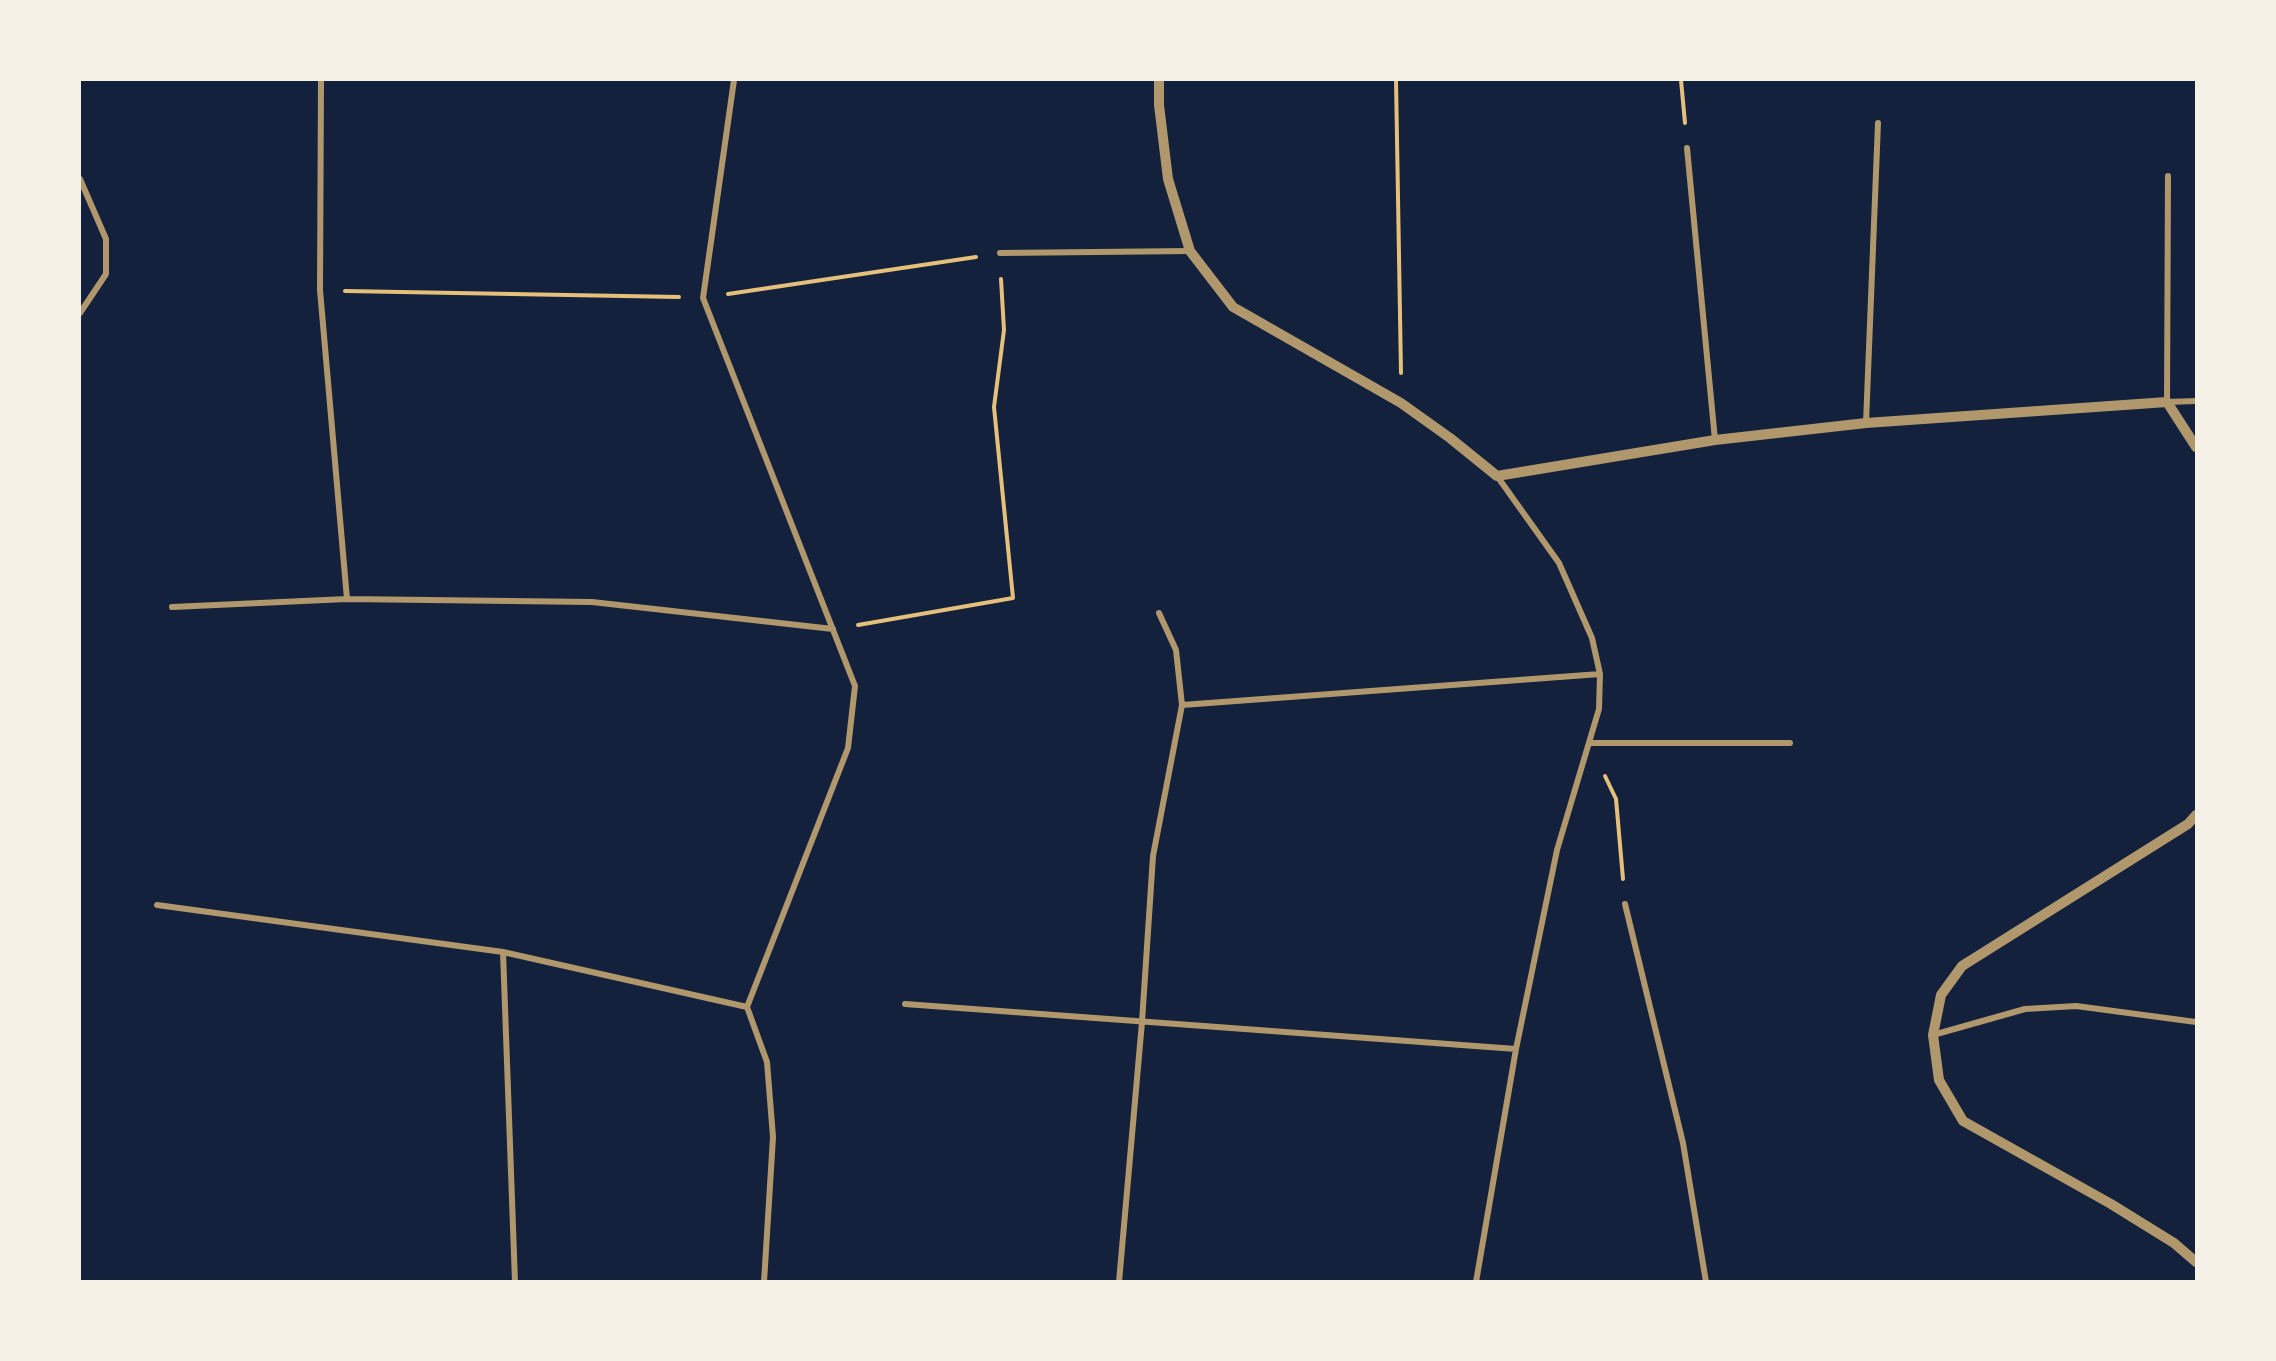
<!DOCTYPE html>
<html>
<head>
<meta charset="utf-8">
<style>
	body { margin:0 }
	#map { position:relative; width:2276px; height:1361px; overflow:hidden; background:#14213d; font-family:"Crimson Pro",serif }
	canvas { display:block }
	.frame { position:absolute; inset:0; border:81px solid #f6f1e7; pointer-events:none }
</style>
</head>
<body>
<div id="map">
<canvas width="2276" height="1361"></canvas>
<div class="frame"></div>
</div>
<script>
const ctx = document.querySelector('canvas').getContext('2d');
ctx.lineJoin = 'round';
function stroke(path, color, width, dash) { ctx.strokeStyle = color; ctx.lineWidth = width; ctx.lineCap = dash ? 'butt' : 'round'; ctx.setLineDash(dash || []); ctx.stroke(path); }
stroke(new Path2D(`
	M1396,80L1401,373
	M1681,80L1685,123
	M345,291L679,297
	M728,294L976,257
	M858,625L1013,598L994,407L1004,330L1001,279
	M1605,776L1616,799L1623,879`), '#e5c07b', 4);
stroke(new Path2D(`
	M321,80L320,290L347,599
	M734,80L703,298L855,686L848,748L747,1007L767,1062L773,1137L764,1282
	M1687,148L1715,440
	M2168,176L2167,402L2196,401
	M80,179L106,239V274L80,313
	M1000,253L1190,251
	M1866,423L1878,123
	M172,607L347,599L592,602L833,629
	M1182,705L1600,674
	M1589,743H1790
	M1625,904L1683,1143L1706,1282
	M157,905L503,952L747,1007
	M503,952L515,1282
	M905,1004L1516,1049
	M1933,1035L2025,1009L2076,1006L2196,1022
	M1119,1282L1142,1022L1153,856L1182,705L1176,650L1159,613
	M1476,1282L1516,1049L1557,850L1599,709L1600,674L1592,638L1559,563L1497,476`), '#b1986c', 6);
stroke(new Path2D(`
	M1159,80V105L1168,179L1190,251L1233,307L1401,403L1450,438L1497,476L1715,440L1866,423L2167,402L2196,447
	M2196,815L2188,824L1962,966L1941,995L1933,1035L1939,1080L1963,1121L2111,1204L2174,1243L2196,1262`), '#b1986c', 10);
</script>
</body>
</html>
